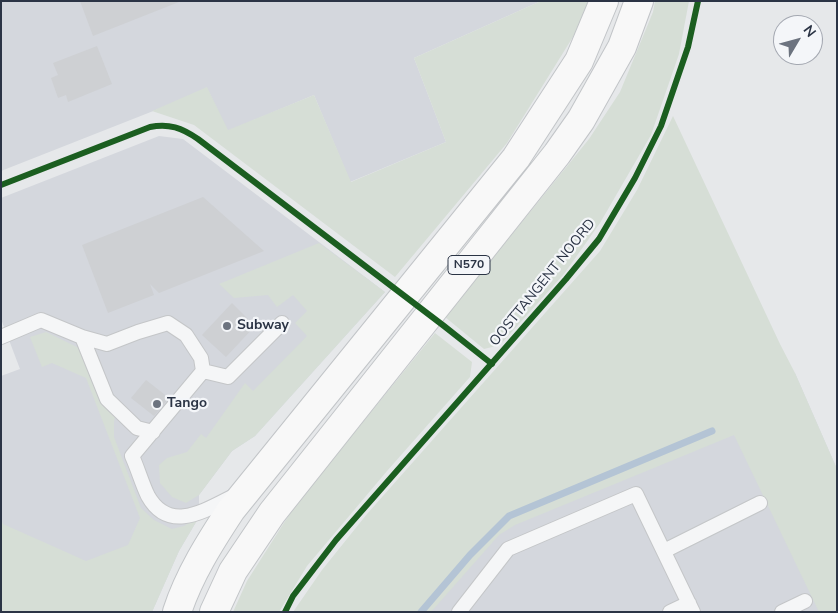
<!DOCTYPE html>
<html>
<head>
<meta charset="utf-8">
<style>
	body { margin:0 }
	#map { position:relative; width:838px; height:613px; overflow:hidden; background:#e6e8ea; font-family:"Nunito Sans",sans-serif }
	canvas { display:block }
	.frame { position:absolute; inset:0; border:2px solid #2b3445; pointer-events:none }
	.north { position:absolute; left:773px; top:15px; width:50px; height:50px; box-sizing:border-box; background:#f4f6f9; border:1px solid #a4a8b1; border-radius:50%; rotate:53deg; font-size:14px; font-weight:700; line-height:20px; text-align:center; color:#2b3445 }
	.north::after { content:''; display:block; margin:auto; width:18px; height:22px; background:#6c737f; clip-path:polygon(50% 0,100% 100%,50% 72%,0 100%) }
</style>
</head>
<body>
<div id="map">
<canvas width="838" height="613"></canvas>
<div class="frame"></div>
<div class="north">N</div>
</div>
<script>
const ctx = document.querySelector('canvas').getContext('2d');
ctx.lineJoin = 'round';
function fill(path, color) { ctx.fillStyle = color; ctx.fill(path, 'evenodd'); }
function stroke(path, color, width, dash) { ctx.strokeStyle = color; ctx.lineWidth = width; ctx.lineCap = dash ? 'butt' : 'round'; ctx.setLineDash(dash || []); ctx.stroke(path); }
function write(font, color, halo, rows, align = 'center') {
  ctx.font = font + ' "Nunito Sans",sans-serif'; ctx.lineWidth = 4.5; ctx.setLineDash([]); ctx.textBaseline = 'middle'; ctx.strokeStyle = halo; ctx.fillStyle = color; for (const [text, x, y, turn = 0] of rows) {
    ctx.save(); ctx.translate(x, y); ctx.rotate((+turn || 0) * Math.PI / 180); ctx.textAlign = isNaN(turn) ? turn : align; if (halo) ctx.strokeText(text, 0, 0); ctx.fillText(text, 0, 0); ctx.restore();
  }
}
fill(new Path2D(`
	M1,1H541L414,58L446,142L350,182L314,95L228,131L166,106L1,171Z
	M159,136L183,139L385,292L255,436L232,451L199,495V517L179,551L152,612H1V376L20,369L1,319V198Z
	M795,373L837,469V612H413L506,501Z`), '#d4d7dd');
fill(new Path2D(`
	M541,1H588L581,24L507,143L395,277L194,125L152,111L207,87L228,130L314,95L351,182L446,142L414,58Z
	M655,1H689L679,54L651,135L600,223L564,274L500,345L484,349L445,317L589,139L620,92L653,12Z
	M673,116L780,344L795,373L837,469V612H819L734,435L515,525L499,535L431,612H293L322,570L367,514L600,251L637,190Z
	M319,243L385,292L255,436L232,451L199,495L186,503L172,497L160,483L159,465L167,458L187,452L201,434L206,438L245,383L253,391L307,336L295,323L307,311L293,295L277,307L268,295L234,298L219,284Z
	M46,332L79,348L98,396L106,407L116,412L114,422V437L141,508L154,520L172,529L184,526L199,517L179,551L152,612H1V519L3,524L86,561L128,545L140,518L86,378L52,363L42,367L30,337Z
	M435,333L472,362L470,377L387,471L307,566L279,612H233L247,581L294,507Z`), '#d6ded6');
stroke(new Path2D(`
	M421,612L470,555L509,516L712,431`), '#b4c4d5', 7);
fill(new Path2D(`
	M80,1H178L179,2L93,36Z
	M97,46L112,84L68,102L66,95L58,98L51,78L58,75L53,63Z
	M203,197L264,251L159,293L150,284L154,295L108,313L82,245Z
	M232,303L255,326L226,357L202,335Z
	M146,380L169,398L154,416L131,398Z`), '#ced0d3');
const lane = new Path2D(`
	M1,337L41,320L82,337L107,344L138,332L168,323L186,335L201,358L203,371L132,456C138,469 142,484 148,496C170,535 207,509 236,495
	M82,337L107,399L137,428L153,432
	M203,371L228,377L282,323
	M664,551L760,503
	M459,612L508,549L636,494L693,612
	M670,612L689,603
	M782,612L805,601`);
const primary = new Path2D(`
	M177,612C189,575 210,542 231,510L516,158L579,61L604,1
	M214,612L233,571L272,513L507,217L557,154L581,120L622,47L639,1`);
stroke(lane, '#c4c6c8', 16);
stroke(primary, '#c2c5c8', 30);
stroke(lane, '#f5f6f7', 14);
stroke(primary, '#f8f8f8', 28);
stroke(new Path2D(`
	M1,185L150,127C169,123 182,128 198,139L444,326L492,364
	M285,612L293,596L336,540L566,279L599,239L635,178L661,126L688,47L698,1`), '#1b5e20', 6);
for (const [x, y, r, color] of [
	[227,326,5,"#6c737f"],
	[157,404,5,"#6c737f"]
]) { const dot = new Path2D(); dot.arc(x, y, r, 0, 2 * Math.PI); ctx.fillStyle = color; ctx.fill(dot); stroke(dot, '#f4f6f9', 2); }
for (const [x, y, w] of [
	[469,265,42]
]) { const box = new Path2D(); box.roundRect(x - w / 2, y - 9.5, w, 19, 4); ctx.fillStyle = '#f4f6f9'; ctx.fill(box); stroke(box, '#2b3445', 1); }
write('bold 12px', '#2b3445', null, [
	["N570",469,265]
]);
write('14px', '#2b3445', '#f4f6f9', [
	["OOSTTANGENT NOORD",543,283,-51]
]);
write('bold 14px', '#2b3445', '#f4f6f9', [
	["Subway",237,326],
	["Tango",167,404]
], 'left');
</script>
</body>
</html>
